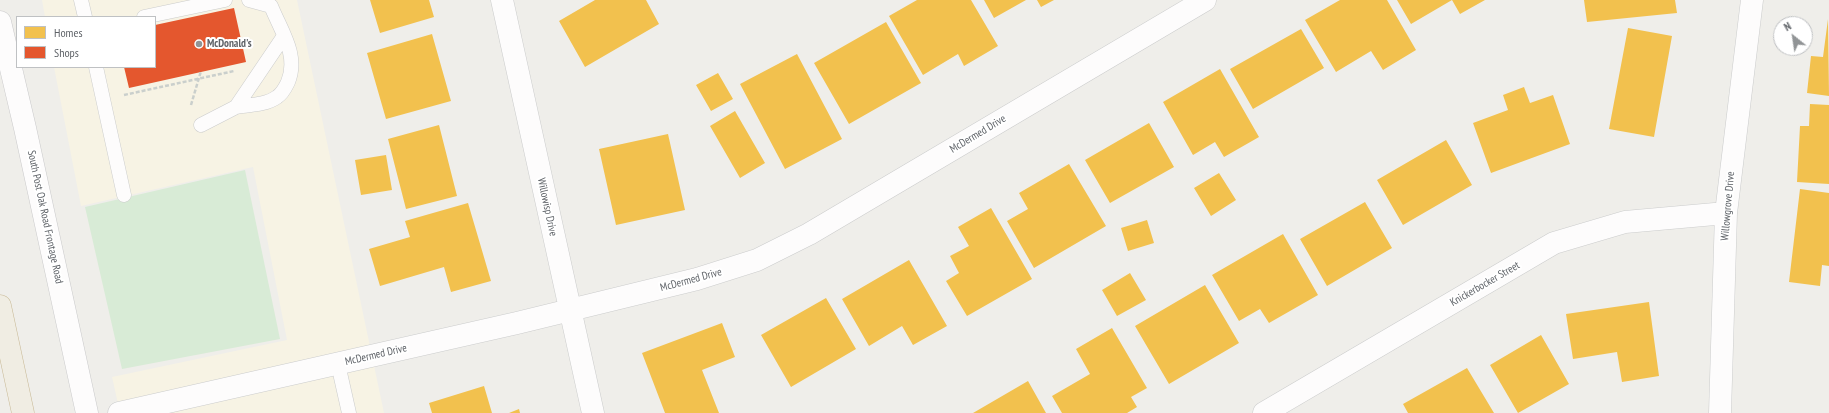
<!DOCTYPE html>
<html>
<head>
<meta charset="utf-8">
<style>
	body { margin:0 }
	#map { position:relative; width:1829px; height:413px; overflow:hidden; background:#efeeea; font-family:"PT Sans Narrow",sans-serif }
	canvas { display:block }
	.legend { position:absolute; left:16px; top:16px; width:140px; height:52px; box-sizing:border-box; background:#fff; border:1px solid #bfc1c3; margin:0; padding:5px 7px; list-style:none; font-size:12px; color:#5f6368 }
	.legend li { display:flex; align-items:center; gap:8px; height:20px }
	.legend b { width:20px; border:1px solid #bfc1c3 }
	.north { position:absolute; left:1773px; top:16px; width:40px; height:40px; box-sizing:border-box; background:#fff; border:1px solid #bfc1c3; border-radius:50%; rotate:330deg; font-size:11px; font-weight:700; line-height:16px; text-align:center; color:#5f6368 }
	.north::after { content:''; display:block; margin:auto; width:14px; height:18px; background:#919496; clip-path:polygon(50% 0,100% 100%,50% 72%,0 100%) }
</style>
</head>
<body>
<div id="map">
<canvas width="1829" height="413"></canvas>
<ul class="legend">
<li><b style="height:11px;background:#f2c14e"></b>Homes</li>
<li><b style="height:11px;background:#e4572e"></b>Shops</li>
</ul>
<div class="north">N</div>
</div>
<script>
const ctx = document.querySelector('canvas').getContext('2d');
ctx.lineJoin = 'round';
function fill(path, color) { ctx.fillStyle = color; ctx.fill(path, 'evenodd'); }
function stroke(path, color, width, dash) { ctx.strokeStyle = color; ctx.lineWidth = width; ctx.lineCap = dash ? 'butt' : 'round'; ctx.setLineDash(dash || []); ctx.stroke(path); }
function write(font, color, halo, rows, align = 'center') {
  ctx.font = font + ' "PT Sans Narrow",sans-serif'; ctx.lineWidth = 4; ctx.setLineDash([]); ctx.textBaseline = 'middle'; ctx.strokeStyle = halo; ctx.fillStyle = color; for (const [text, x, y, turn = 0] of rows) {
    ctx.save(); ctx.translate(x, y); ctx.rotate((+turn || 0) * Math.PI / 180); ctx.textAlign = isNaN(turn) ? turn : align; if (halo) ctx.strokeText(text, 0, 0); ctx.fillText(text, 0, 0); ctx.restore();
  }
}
fill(new Path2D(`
	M42,0H297L384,413H120L112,377L287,340L253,167L81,206L54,67H155V17H45Z`), '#f7f3e4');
fill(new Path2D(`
	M245,170L280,339L122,369L85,207Z`), '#d8ebd6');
fill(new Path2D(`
	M370,0H429L434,17L380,33Z
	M595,0H646L659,24L585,67L559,21Z
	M917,0H971L998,46L964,66L958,54L923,75L889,16Z
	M984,0H1026L994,18Z
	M1037,0H1054L1041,7Z
	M1340,0H1387L1416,50L1383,70L1371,51L1336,72L1305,20Z
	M1397,0H1485L1460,14L1452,0L1411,24Z
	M1584,0H1675L1677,13L1587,22Z
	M1828,19L1829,96L1807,93L1811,56L1823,57Z
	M886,22L921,83L849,124L814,63Z
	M1628,28L1672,36L1654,137L1609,129Z
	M1301,29L1324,68L1253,109L1230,69Z
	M432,34L451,101L386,119L367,53Z
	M797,54L842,139L785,169L740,84Z
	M1220,69L1259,137L1224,157L1215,142L1193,155L1163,102Z
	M718,73L733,99L711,111L696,85Z
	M1524,87L1530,103L1553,95L1570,144L1491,173L1473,123L1508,110L1503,95Z
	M1810,104L1829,105V184L1797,182L1800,126H1809Z
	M735,111L765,163L740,178L710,126Z
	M1149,123L1174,167L1110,203L1085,160Z
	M439,125L457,196L406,209L388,139Z
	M668,134L685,210L616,225L599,149Z
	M1446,140L1472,185L1403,225L1377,180Z
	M386,155L392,190L361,195L355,160Z
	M1069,164L1106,226L1034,268L1007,221L1028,209L1019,193Z
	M1219,173L1236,200L1211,216L1194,188Z
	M1800,189L1829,193V266L1822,265L1820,286L1789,282Z
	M1365,202L1392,248L1327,286L1300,239Z
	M468,203L491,281L451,292L444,267L380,286L369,249L410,237L405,221Z
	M991,208L1032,279L967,316L946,281L959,273L950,256L969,246L958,227Z
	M1147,220L1154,243L1128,251L1121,228Z
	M1283,234L1318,295L1269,323L1260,309L1239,321L1212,275Z
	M909,260L947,326L913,345L902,326L869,346L842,299Z
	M1130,273L1146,300L1117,316L1102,290Z
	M1205,285L1239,343L1169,384L1135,326Z
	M826,298L856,349L791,387L761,335Z
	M1649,302L1659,376L1622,382L1617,352L1573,359L1566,314Z
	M722,323L735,357L702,370L719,413H665L642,353Z
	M1112,328L1147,388L1131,397L1137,407L1127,413H1062L1052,396L1090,374L1076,349Z
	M1541,335L1569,384L1518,413L1490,365Z
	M1467,368L1494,413H1408L1403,404Z
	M1028,381L1046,413H973Z
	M484,386L492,413H432L429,403Z
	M519,409L520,413H509Z`), '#f2c14e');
fill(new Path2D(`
	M234,8L246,62L129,88L124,67H155V25Z`), '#e4572e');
const lane = new Path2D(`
	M81,0L85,17
	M144,17L225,0
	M96,67L124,195
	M236,107C249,105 266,105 277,97C283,93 285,88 288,82C299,55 281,31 271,6L249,0
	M201,125L236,107L284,36
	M338,364L349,413`);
const street = new Path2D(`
	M502,0L593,413
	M119,413L517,323L697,279L757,260L809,234L1205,0
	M1264,413L1554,243L1625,222L1726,213
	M1720,413L1726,213L1752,0`);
const secondary = new Path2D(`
	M0,22L25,128L87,413`);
const highway = new Path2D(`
	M0,306L23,413`);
stroke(lane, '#cbcccc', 15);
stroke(street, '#cbcccc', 23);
stroke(secondary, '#cacacb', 23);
stroke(highway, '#c8b996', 23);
stroke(new Path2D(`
	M124,95L234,71
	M191,105L201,71`), '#cacfcc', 2.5, [4, 2]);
stroke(lane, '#fdfcfc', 14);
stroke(street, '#fdfcfc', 22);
stroke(secondary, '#fdfcfc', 22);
stroke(highway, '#f0ede3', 22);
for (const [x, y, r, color] of [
	[199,44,4,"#919496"]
]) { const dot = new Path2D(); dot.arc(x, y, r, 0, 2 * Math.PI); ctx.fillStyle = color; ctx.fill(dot); stroke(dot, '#fff', 1.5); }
write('bold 11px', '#5f6368', '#fff', [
	["McDonald's",207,44]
], 'left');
write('11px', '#5f6368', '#fff', [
	["McDermed Drive",978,134,-31],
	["Willowgrove Drive",1728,206,-85],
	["Willowisp Drive",547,207,78],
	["South Post Oak Road Frontage Road",45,217,78],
	["McDermed Drive",691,280,-15],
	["Knickerbocker Street",1485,284,-30],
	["McDermed Drive",376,355,-13]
]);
</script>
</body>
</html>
